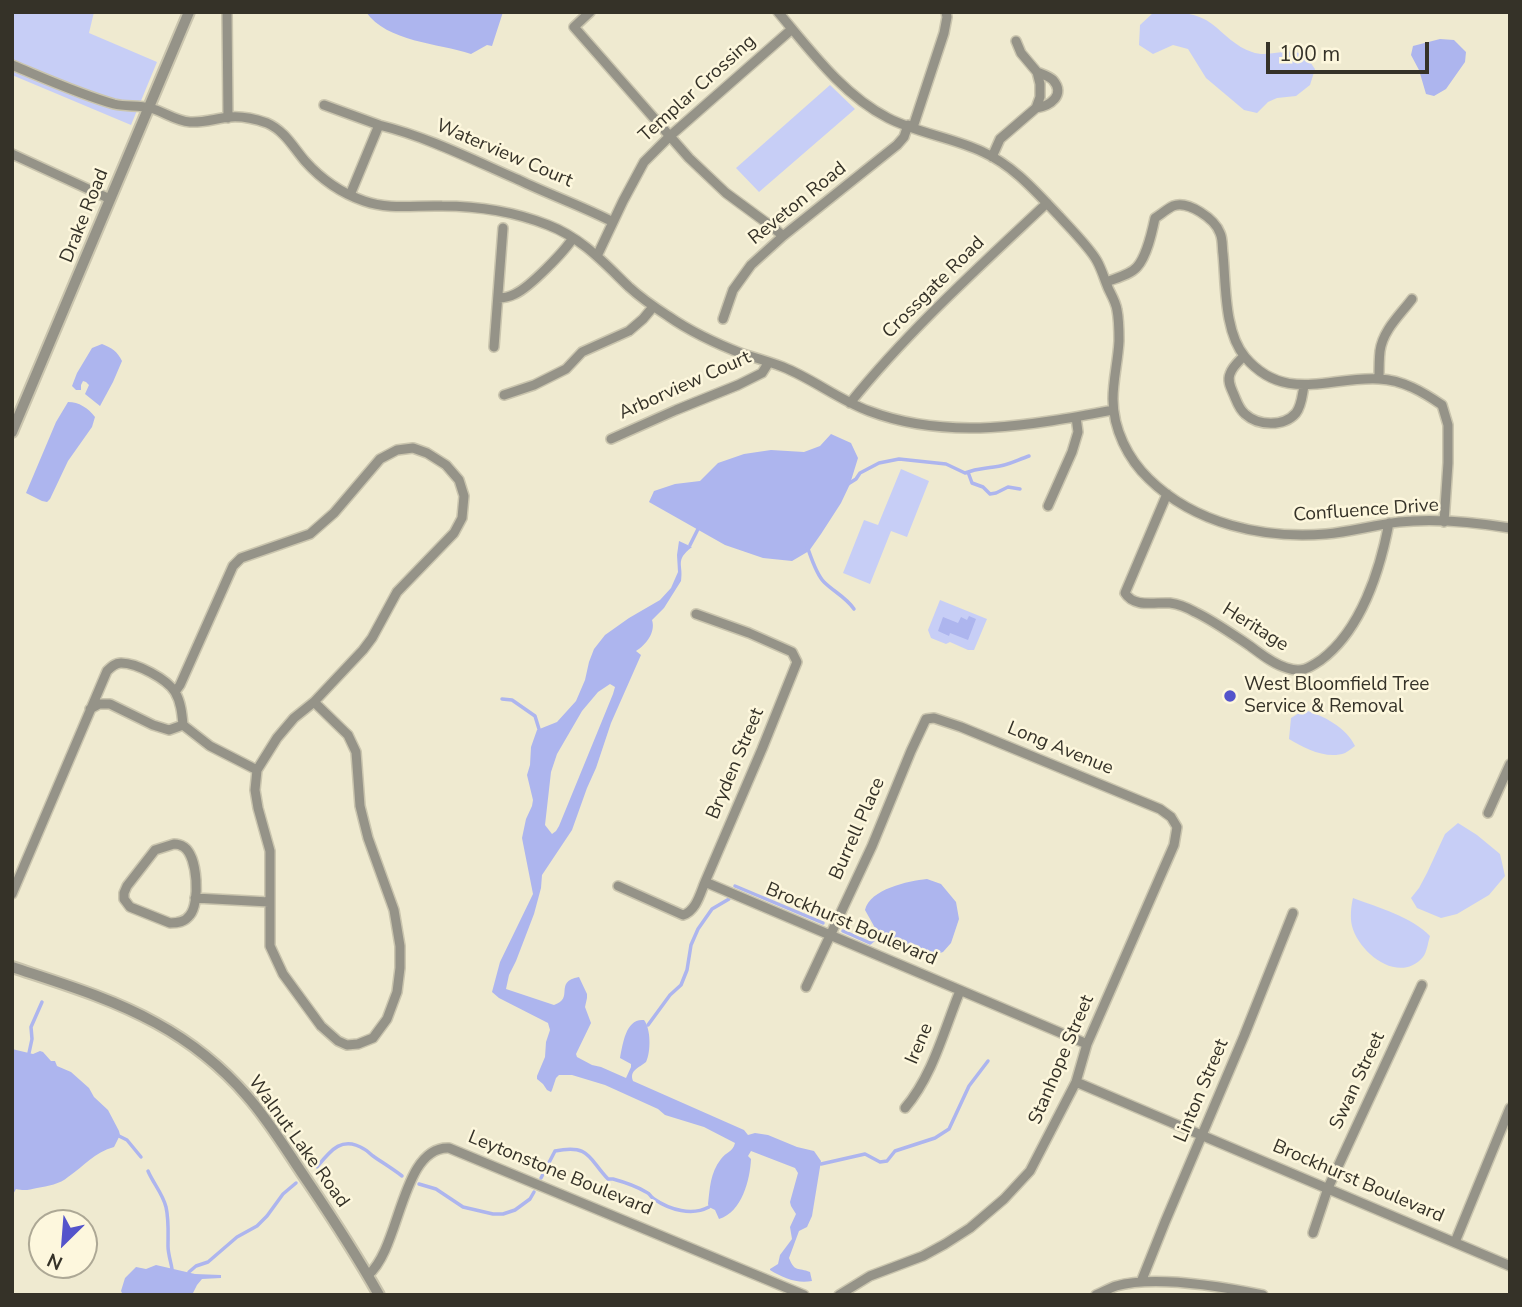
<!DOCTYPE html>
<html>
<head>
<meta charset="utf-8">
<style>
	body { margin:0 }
	#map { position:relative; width:1522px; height:1307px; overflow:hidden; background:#efead0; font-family:"Nunito Sans",sans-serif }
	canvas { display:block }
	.frame { position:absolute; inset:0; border:14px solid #353228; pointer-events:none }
	.north { position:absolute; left:28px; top:1209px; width:70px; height:70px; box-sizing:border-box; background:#fdf7dd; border:2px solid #ada895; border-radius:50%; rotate:205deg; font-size:19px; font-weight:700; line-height:28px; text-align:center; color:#353228 }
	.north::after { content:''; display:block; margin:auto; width:24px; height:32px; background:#5454cb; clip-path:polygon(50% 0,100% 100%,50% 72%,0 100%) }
	.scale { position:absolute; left:1266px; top:42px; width:163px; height:32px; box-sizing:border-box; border:4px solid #353228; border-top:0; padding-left:9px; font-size:21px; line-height:24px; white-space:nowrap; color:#353228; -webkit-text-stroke:5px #fdf7dd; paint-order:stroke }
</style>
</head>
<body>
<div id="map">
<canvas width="1522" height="1307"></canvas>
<div class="frame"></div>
<div class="north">N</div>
<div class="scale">100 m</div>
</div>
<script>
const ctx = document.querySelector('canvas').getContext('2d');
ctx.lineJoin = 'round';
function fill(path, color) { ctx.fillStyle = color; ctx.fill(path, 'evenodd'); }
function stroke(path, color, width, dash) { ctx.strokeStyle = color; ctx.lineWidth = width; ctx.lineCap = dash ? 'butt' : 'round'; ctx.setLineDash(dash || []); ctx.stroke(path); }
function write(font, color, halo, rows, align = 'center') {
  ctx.font = font + ' "Nunito Sans",sans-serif'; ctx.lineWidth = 5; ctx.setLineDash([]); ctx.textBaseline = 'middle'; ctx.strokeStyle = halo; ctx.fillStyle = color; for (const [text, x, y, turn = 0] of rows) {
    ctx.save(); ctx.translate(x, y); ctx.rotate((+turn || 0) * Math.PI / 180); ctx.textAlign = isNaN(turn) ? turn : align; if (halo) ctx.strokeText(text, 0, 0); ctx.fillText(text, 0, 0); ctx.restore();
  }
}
fill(new Path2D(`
	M12,12H94L89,33L157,62L131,125L12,75Z
	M1154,12C1173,12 1196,11 1212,24C1225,34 1236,47 1252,52C1270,59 1288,45 1305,56C1309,59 1312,65 1315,69L1310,85L1296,96L1277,98L1268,102L1257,113L1244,110L1206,78L1188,49L1173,45L1153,54L1139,45L1140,25Z
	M830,85L855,109L759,192L736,168Z
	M901,469L929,481L907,537L891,531L870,584L843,573L864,520L878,525Z
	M940,600L987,619L974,650H968L950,642L946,644L931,638L928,630Z
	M1304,710C1323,715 1347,728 1355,746C1352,748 1349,751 1345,753C1327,760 1304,748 1289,739L1291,718Z
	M1458,823L1477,835L1500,854L1505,876L1489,895L1457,914L1441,918L1417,908L1411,898L1419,888L1427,873L1445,834Z
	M1353,898C1377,907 1412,917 1430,936C1428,942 1427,952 1423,957C1399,985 1359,953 1352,926C1350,918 1351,906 1353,898Z`), '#c7cef6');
fill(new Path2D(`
	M366,12H503L492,46L487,45L471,54C438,43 387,42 366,12Z
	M1440,39L1454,40L1466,52L1465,62L1446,89L1434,96L1426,94L1419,70L1411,55L1413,46Z
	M102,344C112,348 117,351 122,361L113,382L100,406L85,394L89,385L86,382L83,381L81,385V390H76L72,386L77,373L92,348Z
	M68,402C79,402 88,408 95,417L92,427L68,461L50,499L47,502L42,501L26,493L56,422Z
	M831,434L851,443L858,458L850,484L841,503L821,534L809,551L792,561L763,558L725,545L649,502L654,491L675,484L700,481L718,463L744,454L771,450L804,452L820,446Z
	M679,541L692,547C674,561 684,564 681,581L664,608L652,620C656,632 646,645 636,651L641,655L611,723L596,768L587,788L572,830L542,875L541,888L534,914L516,961L509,975L506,989L554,1005C575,998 553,982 579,977L587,994V998L585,1007L591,1023L576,1054L577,1057L592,1065L601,1067L626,1078L631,1067V1064L620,1058C623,1043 626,1018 644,1020C651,1029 651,1052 646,1062C639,1068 629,1070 633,1081L744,1130L748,1135L755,1133L768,1135L797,1147L814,1151L821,1161L812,1216L807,1227L799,1231L789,1258C795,1273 798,1267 810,1272L812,1281C797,1284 783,1278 770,1270V1269L778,1264L780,1255L792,1239L790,1227L796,1214L791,1206L790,1202L798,1173L795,1168L751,1151L748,1156L751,1159C750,1180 742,1212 719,1219L715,1210L709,1207L708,1204C710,1188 710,1173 721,1159C726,1152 733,1152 735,1143L704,1127L665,1115L658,1109L605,1085L572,1075H559L556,1078L552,1090L551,1092L547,1090L543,1084L537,1079V1076L545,1057L546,1042L550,1030L548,1023L499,998L492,992L500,962L533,894L522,838L526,819L532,806L533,800L527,775L530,765L531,747L537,730L557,722L576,701L585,680L589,662L594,649L605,635L629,618L660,600L671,588L678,572L677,555ZM610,684L615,687L613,694L559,826L556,831L552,834L545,825L551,772L557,754L582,711L598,692Z
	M969,616L976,619L968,640L950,633L949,636L938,631L943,617L958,623L961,617L967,620Z
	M927,879L941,884L956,902L959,919L951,943L943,952L934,955L913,950L879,935L865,910C870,889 908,881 927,879Z
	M12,1049L33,1054L40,1051L43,1052L51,1061H55L57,1066L71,1072L89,1088L94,1097L108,1110L119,1131L120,1135L114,1147C95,1152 84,1166 68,1177C60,1184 48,1186 37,1188C29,1190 24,1191 16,1189L12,1196Z
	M156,1265L195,1274L221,1275V1278L202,1279L197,1285L192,1295H123L121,1291L125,1278L136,1267L146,1269Z`), '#adb5ee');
stroke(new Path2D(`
	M968,472L972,483L983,487L990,494L996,493L1008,487L1020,489
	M848,484L856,479L860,473L879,463L899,459L946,464L965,473C978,468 982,469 994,467C1007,466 1017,460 1029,456
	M690,545L700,525
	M807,546C811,557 816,574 824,582C834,592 846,597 854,609
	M502,699L512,700L535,716L539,729
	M735,886L823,923
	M843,931L870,943L879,935
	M648,1025L670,995L681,985L687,970L691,945L698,929L712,909L729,899
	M29,1053L32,1039L31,1027L42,1002
	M119,1136L127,1140L141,1157
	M821,1164L865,1154L880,1162L887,1161L895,1151L935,1138L949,1129L969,1086L988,1061
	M317,1167C330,1151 342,1135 364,1149C368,1151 370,1154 373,1156C383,1163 393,1169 402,1176
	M148,1171C153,1183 163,1194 166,1207C169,1220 168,1233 168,1246C168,1254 171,1262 172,1269
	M541,1178L555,1151C590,1144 588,1158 608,1179H613C624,1182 636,1186 646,1192C652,1195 648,1195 654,1199C670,1210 692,1216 709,1207
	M419,1184L436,1189L463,1207L493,1214H503L515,1210L530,1199L534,1192
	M189,1272L196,1266L208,1262L237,1237L257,1226L267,1216L283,1194L296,1183`), '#adb5ee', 3.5);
const minor = new Path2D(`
	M227,12L228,118
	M590,12L574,27L689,158L726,193L775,229L783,236
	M778,12C810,50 843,95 888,118C917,133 954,138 983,152C1014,166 1036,192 1059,216C1070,228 1090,248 1097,261C1102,270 1105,281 1109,290C1112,296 1116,303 1117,310C1119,320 1119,331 1119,341C1118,361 1113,380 1113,399C1113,429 1128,459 1149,479C1195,524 1263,539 1326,534C1350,532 1374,525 1399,522C1435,518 1474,522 1510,528
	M12,65C46,79 79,94 114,104C126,107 138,105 150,108C163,111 175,121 190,122C204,123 217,118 231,117C244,116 255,119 267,123C285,131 293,147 305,161C321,179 341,193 364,201C389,210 416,205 442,206C478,206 515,212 548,225C582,238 604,263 629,287C641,298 654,307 668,316C691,332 717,344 743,354C756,358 770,362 783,367C813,379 839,400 869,411C948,441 1033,425 1113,410
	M324,105L379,125
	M1036,108C1050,106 1066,95 1053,80C1049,76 1042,74 1037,72
	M913,127L944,33L947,17L946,12
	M12,154L110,199
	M992,157L1000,139L1036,108L1040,97V84L1037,72L1021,53L1016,41
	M350,195L379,125C428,137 473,160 519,180C550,195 582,206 613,222
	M597,256L623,201L644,162L670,136L792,29
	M1106,282C1116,278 1130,275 1137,267C1147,256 1152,232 1155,218C1161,214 1167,209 1173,206C1188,200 1215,219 1220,233C1223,239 1222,248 1223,254C1226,285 1224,332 1245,357C1285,404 1330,376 1379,379C1403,380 1423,392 1442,405L1448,425V463L1444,522
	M498,298C504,298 509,297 515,294C530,287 564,252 573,238
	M723,319L733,290L751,265L783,236L897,145L904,137L908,125
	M494,347L503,228
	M1244,356C1239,361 1232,367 1230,374C1227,381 1231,388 1234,395C1237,402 1239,409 1245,414C1258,426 1284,427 1296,413C1302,405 1302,395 1304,386
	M1379,379C1379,370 1379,360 1380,351C1383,330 1400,315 1412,299
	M504,395L534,385L566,369L582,352L629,331L643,319L653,307
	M850,403C909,330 979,267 1047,203
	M611,439L676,410L738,385L762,373L769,362
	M1167,494L1125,593C1134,608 1155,602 1170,603C1178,604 1188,608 1195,612C1214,621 1232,634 1250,646C1261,654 1273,664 1287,668C1302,673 1309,668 1321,660C1361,630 1380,570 1389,523
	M1048,506L1072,452L1078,432L1076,417
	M696,614L749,633L792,652L797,662L762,749L705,882
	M175,692L180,685L233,566L241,558L310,534L334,513L380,459L397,450L413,448L427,453L446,465L459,480L464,496L462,518L454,533L397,592L372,638L363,650L314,702L294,718L277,738L257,770L255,790L258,808L270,851V946L283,974L321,1026L338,1041L347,1045L358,1044L373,1038L387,1019L397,992L400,968V946L394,910L368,838L360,806L356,752L348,735L314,702
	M90,709L99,704H110L153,725L169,730L183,725
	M1488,813L1510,764
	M174,844C177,844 181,845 184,847C198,857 200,903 190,915C185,922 178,923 170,923L130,907L124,899V893L127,886L155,850Z
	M618,886L683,915C696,911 700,894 705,882L1087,1044
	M12,894L107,671C111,667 115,663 121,663C137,663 167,679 175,692C181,702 182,714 183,725L210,746L257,770
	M195,898L269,902
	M806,987L872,846L911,751L926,719L934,718L961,727L1160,809L1171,817L1177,827L1174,845L1087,1044L1076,1082L1030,1171L1004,1199L970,1228L945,1244L923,1256L870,1276L839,1295
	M1076,1082L1510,1266
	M905,1108C933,1075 944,1030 960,991
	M1313,1233L1328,1188L1422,985
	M1455,1242L1510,1108
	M368,1275C401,1248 401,1146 449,1148L804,1295
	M1141,1282L1165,1222L1244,1036L1293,913
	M1096,1295C1103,1292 1110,1288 1116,1286C1155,1275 1224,1287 1263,1295`);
const tertiary = new Path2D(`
	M12,432L189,12
	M12,967C60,983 111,998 156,1023C189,1041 222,1067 247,1096C270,1122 288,1153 308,1182C333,1219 357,1256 379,1295`);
stroke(minor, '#cac5ae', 12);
stroke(tertiary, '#cac5ae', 14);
stroke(minor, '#959388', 9);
stroke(tertiary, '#959388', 10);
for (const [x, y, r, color] of [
	[1230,696,7,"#5454cb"]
]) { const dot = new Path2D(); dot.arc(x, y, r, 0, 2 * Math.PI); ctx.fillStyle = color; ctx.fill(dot); stroke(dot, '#fdf7dd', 2.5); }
write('19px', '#353228', '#fdf7dd', [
	["Templar Crossing",698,89,-42],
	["Waterview Court",504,154,23],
	["Reveton Road",798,204,-39],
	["Drake Road",85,216,-68],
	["Crossgate Road",934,288,-45],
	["Arborview Court",685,386,-24],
	["Confluence Drive",1366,511,-4],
	["Heritage",1255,628,32],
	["Long Avenue",1060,749,22],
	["Bryden Street",736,764,-67],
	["Burrell Place",858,829,-66],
	["Brockhurst Boulevard",851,925,23],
	["Irene",920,1044,-67],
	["Stanhope Street",1062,1060,-67],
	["Swan Street",1358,1081,-65],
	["Linton Street",1202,1091,-67],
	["Walnut Lake Road",298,1142,54],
	["Leytonstone Boulevard",560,1174,22],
	["Brockhurst Boulevard",1358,1182,23]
]);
write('19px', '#353228', '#fdf7dd', [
	["West Bloomfield Tree",1244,685],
	["Service & Removal",1244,707]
], 'left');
</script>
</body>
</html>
